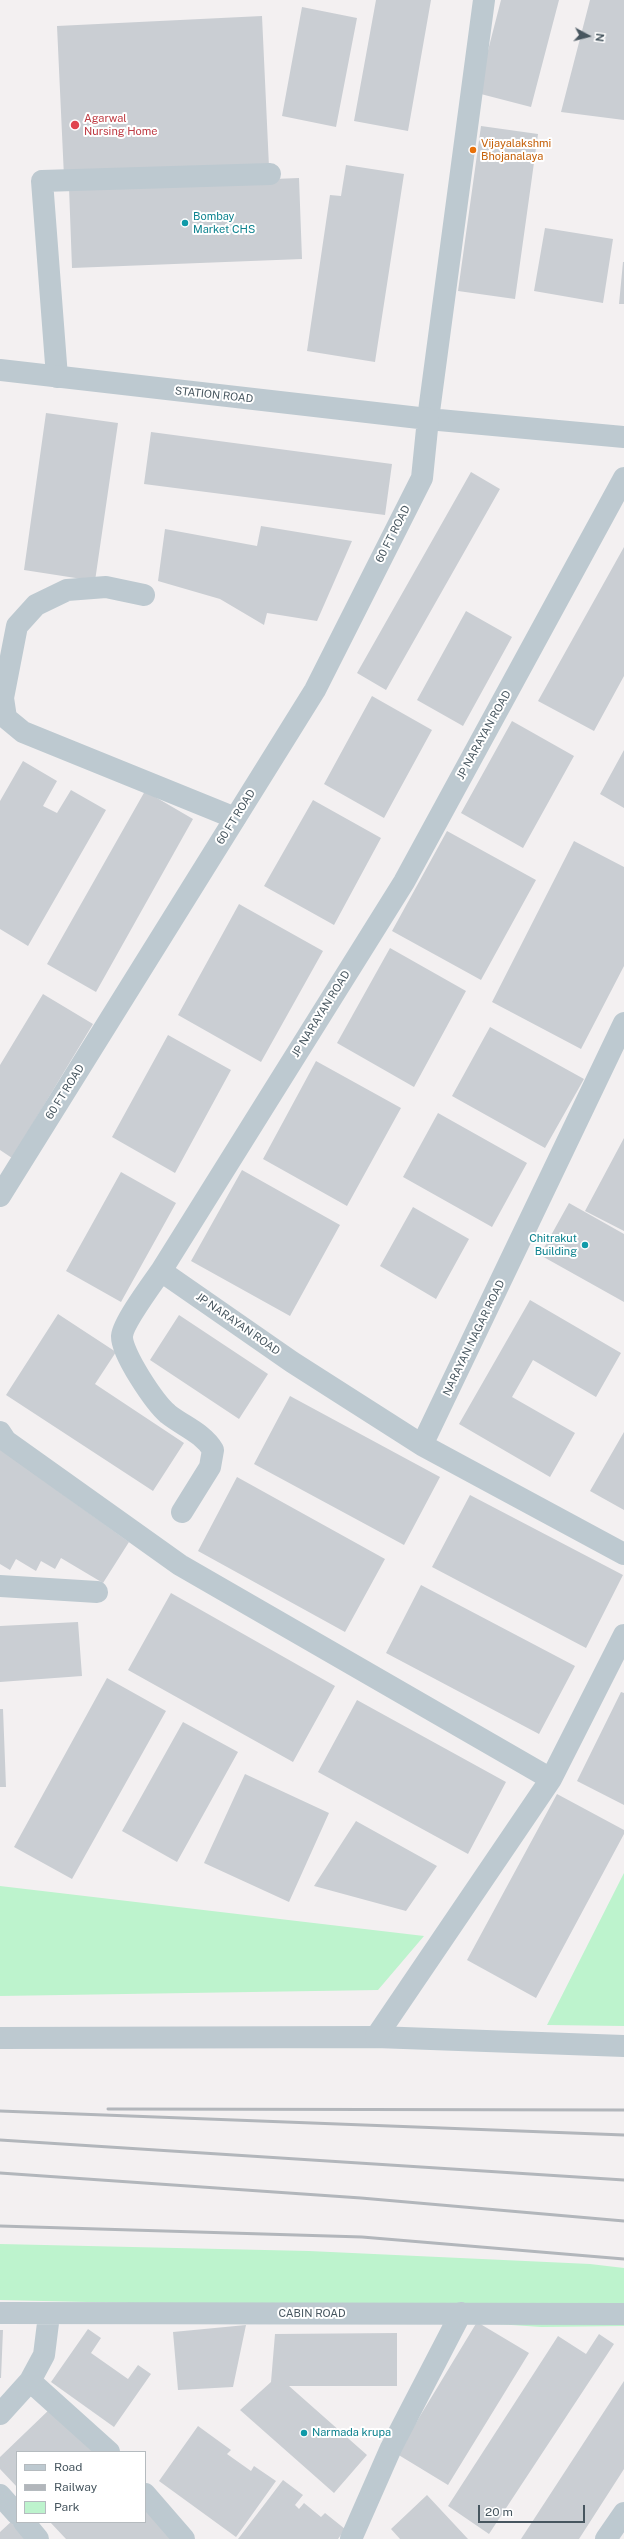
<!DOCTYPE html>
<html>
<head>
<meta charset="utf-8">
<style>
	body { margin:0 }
	#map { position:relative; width:624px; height:2539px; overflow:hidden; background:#f3f0f1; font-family:"Public Sans",sans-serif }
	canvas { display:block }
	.legend { position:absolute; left:16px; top:2451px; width:130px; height:72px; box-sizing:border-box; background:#fff; border:1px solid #b5bbbf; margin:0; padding:5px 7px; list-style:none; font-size:12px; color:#47565f }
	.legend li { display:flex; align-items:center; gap:8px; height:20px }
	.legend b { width:20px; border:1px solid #b5bbbf }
	.north { position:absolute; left:568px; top:16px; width:40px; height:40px; -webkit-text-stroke:3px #fff; paint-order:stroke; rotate:97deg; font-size:11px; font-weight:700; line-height:16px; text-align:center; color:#47565f }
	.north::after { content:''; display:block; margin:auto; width:14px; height:18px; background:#47565f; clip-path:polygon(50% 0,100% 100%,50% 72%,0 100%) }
	.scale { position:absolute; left:478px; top:2505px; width:107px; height:18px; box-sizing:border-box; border:2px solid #47565f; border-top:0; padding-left:5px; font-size:12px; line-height:14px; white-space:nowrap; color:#47565f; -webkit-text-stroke:3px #fff; paint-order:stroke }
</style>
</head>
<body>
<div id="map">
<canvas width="624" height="2539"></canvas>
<ul class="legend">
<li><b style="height:5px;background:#bdc9d0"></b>Road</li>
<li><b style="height:5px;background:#b2b6bb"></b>Railway</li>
<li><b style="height:11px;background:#bdf3cd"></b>Park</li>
</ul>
<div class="north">N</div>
<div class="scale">20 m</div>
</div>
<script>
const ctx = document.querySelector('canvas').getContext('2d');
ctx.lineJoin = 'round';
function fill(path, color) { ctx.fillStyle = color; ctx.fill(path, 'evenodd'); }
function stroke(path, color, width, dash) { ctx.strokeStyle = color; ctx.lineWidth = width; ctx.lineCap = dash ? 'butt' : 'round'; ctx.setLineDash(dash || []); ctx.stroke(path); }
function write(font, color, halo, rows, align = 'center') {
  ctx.font = font + ' "Public Sans",sans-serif'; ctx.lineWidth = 4; ctx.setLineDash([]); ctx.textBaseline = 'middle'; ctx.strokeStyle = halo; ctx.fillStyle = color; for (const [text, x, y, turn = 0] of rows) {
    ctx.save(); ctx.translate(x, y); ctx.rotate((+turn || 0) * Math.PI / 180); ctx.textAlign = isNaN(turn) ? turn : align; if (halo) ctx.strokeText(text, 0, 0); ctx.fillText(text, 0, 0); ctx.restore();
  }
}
fill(new Path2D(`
	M624,1873V2026L547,2025Z
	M0,1886L424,1936L378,1990L0,1996Z
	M0,2244L309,2251L590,2264L624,2268V2326L541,2327L218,2305L0,2300Z`), '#bdf3cd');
fill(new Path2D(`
	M376,0H431L408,131L354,121Z
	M501,0H559L531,107L477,93Z
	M590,0H624V120L561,112Z
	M302,7L357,18L336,127L282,116Z
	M262,16L269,167L64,177L57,26Z
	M481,126L538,134L515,299L458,291Z
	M346,165L404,174L375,362L307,351L330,195L341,196Z
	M299,178L302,259L72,268L69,187Z
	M545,228L613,239L603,303L534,291Z
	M623,262H624V304H619Z
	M46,413L118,423L95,581L24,570Z
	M151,432L392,464L385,515L144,484Z
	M471,472L500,489L386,690L357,673Z
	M261,526L352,541L317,621L267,613L264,625L220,599L158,581L165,529L257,546Z
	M624,547V676L594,731L538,701Z
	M466,611L512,637L463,726L417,700Z
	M372,696L432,730L384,818L324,784Z
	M512,721L574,756L523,848L461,813Z
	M624,750V808L600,794Z
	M23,761L57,781L43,806L57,813L71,790L106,810L28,946L0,929V801Z
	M145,791L193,819L96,992L47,964Z
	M313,800L381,838L334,925L264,886Z
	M447,831L536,880L481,980L392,931Z
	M574,841L624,867V966L581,1049L492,1002Z
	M239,904L323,951L261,1062L178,1015Z
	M390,948L466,991L414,1087L337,1043Z
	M43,994L93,1024L12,1158L0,1150V1065Z
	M490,1027L584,1079L545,1148L452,1096Z
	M168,1035L231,1070L175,1173L112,1137Z
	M316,1061L401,1108L347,1206L263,1159Z
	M438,1113L527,1163L492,1227L403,1177Z
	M624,1138V1231L585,1211Z
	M242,1170L340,1225L290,1316L191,1261Z
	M121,1172L176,1203L121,1302L66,1271Z
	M569,1203L624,1234V1302L540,1255Z
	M413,1207L469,1239L436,1299L380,1266Z
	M530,1300L621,1353L596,1397L533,1360L512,1397L575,1433L550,1477L459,1424Z
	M58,1314L116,1352L95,1384L184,1443L153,1491L6,1395Z
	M179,1315L268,1374L239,1419L150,1360Z
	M290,1396L440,1477L404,1545L254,1464Z
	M624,1432V1510L590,1491Z
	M0,1449L129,1542L103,1583L61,1558L55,1569L41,1561L36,1571L16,1559L10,1570L0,1564Z
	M237,1477L385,1559L345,1632L198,1551Z
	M470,1495L623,1575L586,1648L432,1567Z
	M421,1585L575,1666L539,1734L386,1653Z
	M171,1593L335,1686L293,1762L128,1670Z
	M78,1622L82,1676L0,1682V1626Z
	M107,1678L166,1711L72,1879L14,1847Z
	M621,1692L624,1693V1805L577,1781Z
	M357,1700L506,1782L468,1854L318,1772Z
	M0,1709H3L6,1787H0Z
	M183,1722L238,1752L177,1862L122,1831Z
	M245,1774L329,1813L289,1902L204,1863Z
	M557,1794L624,1830V1834L536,1998L467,1960Z
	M356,1821L437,1866L406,1911L314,1886Z
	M477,2322L529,2353L448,2485L397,2454Z
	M246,2325L233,2387L178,2390L173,2332Z
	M88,2329L101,2338L91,2353L128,2379L138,2365L151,2374L114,2427L51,2382Z
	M0,2330H3L1,2378H0Z
	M397,2333V2386H289L367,2455L334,2493L240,2410L271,2382L275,2334Z
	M599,2334L614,2344L489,2534L448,2506L558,2336L586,2354Z
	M624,2381V2469L579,2539H521Z
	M52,2407L94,2452H17V2487L0,2469V2457Z
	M198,2426L231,2450L227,2454L251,2471L254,2466L276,2481L236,2537L159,2481Z
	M283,2480L303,2495L295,2505L299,2509L304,2503L321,2517L325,2513L345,2529L338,2539H238Z
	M427,2495L468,2539H400L391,2529Z
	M145,2507L175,2539H66L50,2522H145Z
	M13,2520L30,2539H0V2532Z`), '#caced3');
stroke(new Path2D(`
	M0,2038L376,2037L624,2046`), '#bdc9d0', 22);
stroke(new Path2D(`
	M484,0L428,419L624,437
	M57,377L42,181L270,174
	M144,595L106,587L67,590L36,605L17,626L3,698L6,718L23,732L235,818
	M624,1023L422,1445L624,1554
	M161,1271C152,1284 123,1323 122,1336C121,1353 155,1403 168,1414C183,1426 203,1433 213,1450L210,1467L182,1512
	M0,1432L6,1441L180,1565L551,1779
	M422,1445L292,1362L161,1271L404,882L624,478
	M0,1586L97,1592
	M376,2037L551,1779L624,1635
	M0,2313L624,2314
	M30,2381L109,2452
	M0,2414L30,2381L44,2355L49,2315
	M145,2494L184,2539
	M0,2495L17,2514
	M24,2522L38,2539
	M351,2539L391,2448L461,2313
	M606,2539L624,2513`), '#bdc9d0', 22);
stroke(new Path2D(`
	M0,370L428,419L422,478L315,690L0,1196`), '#bdc9d0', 22);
stroke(new Path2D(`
	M108,2109L624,2110
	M0,2111L624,2135
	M0,2140L624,2180
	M0,2173L361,2198L624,2221
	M0,2226L362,2237L624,2259`), '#b2b6bb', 3);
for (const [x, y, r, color] of [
	[75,125,5,"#e0444e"],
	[473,150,4,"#e8710a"],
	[185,223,4,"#0f9aa8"],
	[585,1245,4,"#0f9aa8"],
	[304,2433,4,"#0f9aa8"]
]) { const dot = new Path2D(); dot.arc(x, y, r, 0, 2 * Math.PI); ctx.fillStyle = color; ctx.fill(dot); stroke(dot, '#fff', 1.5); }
write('11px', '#be3a42', '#fff', [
	["Agarwal",84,119],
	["Nursing Home",84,132]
], 'left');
write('11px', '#c56008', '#fff', [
	["Vijayalakshmi",481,144],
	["Bhojanalaya",481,157]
], 'left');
write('11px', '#0d838f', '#fff', [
	["Bombay",193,217],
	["Market CHS",193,230],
	["Chitrakut",577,1239,"right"],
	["Building",577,1252,"right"],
	["Narmada krupa",312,2433]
], 'left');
write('11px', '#47565f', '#fff', [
	["STATION ROAD",214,395,6],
	["60 FT ROAD",393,534,-63],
	["JP NARAYAN ROAD",484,735,-61],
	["60 FT ROAD",236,817,-58],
	["JP NARAYAN ROAD",321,1014,-58],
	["60 FT ROAD",65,1092,-58],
	["JP NARAYAN ROAD",238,1324,35],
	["NARAYAN NAGAR ROAD",474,1338,-64],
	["CABIN ROAD",312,2314]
]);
</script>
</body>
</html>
